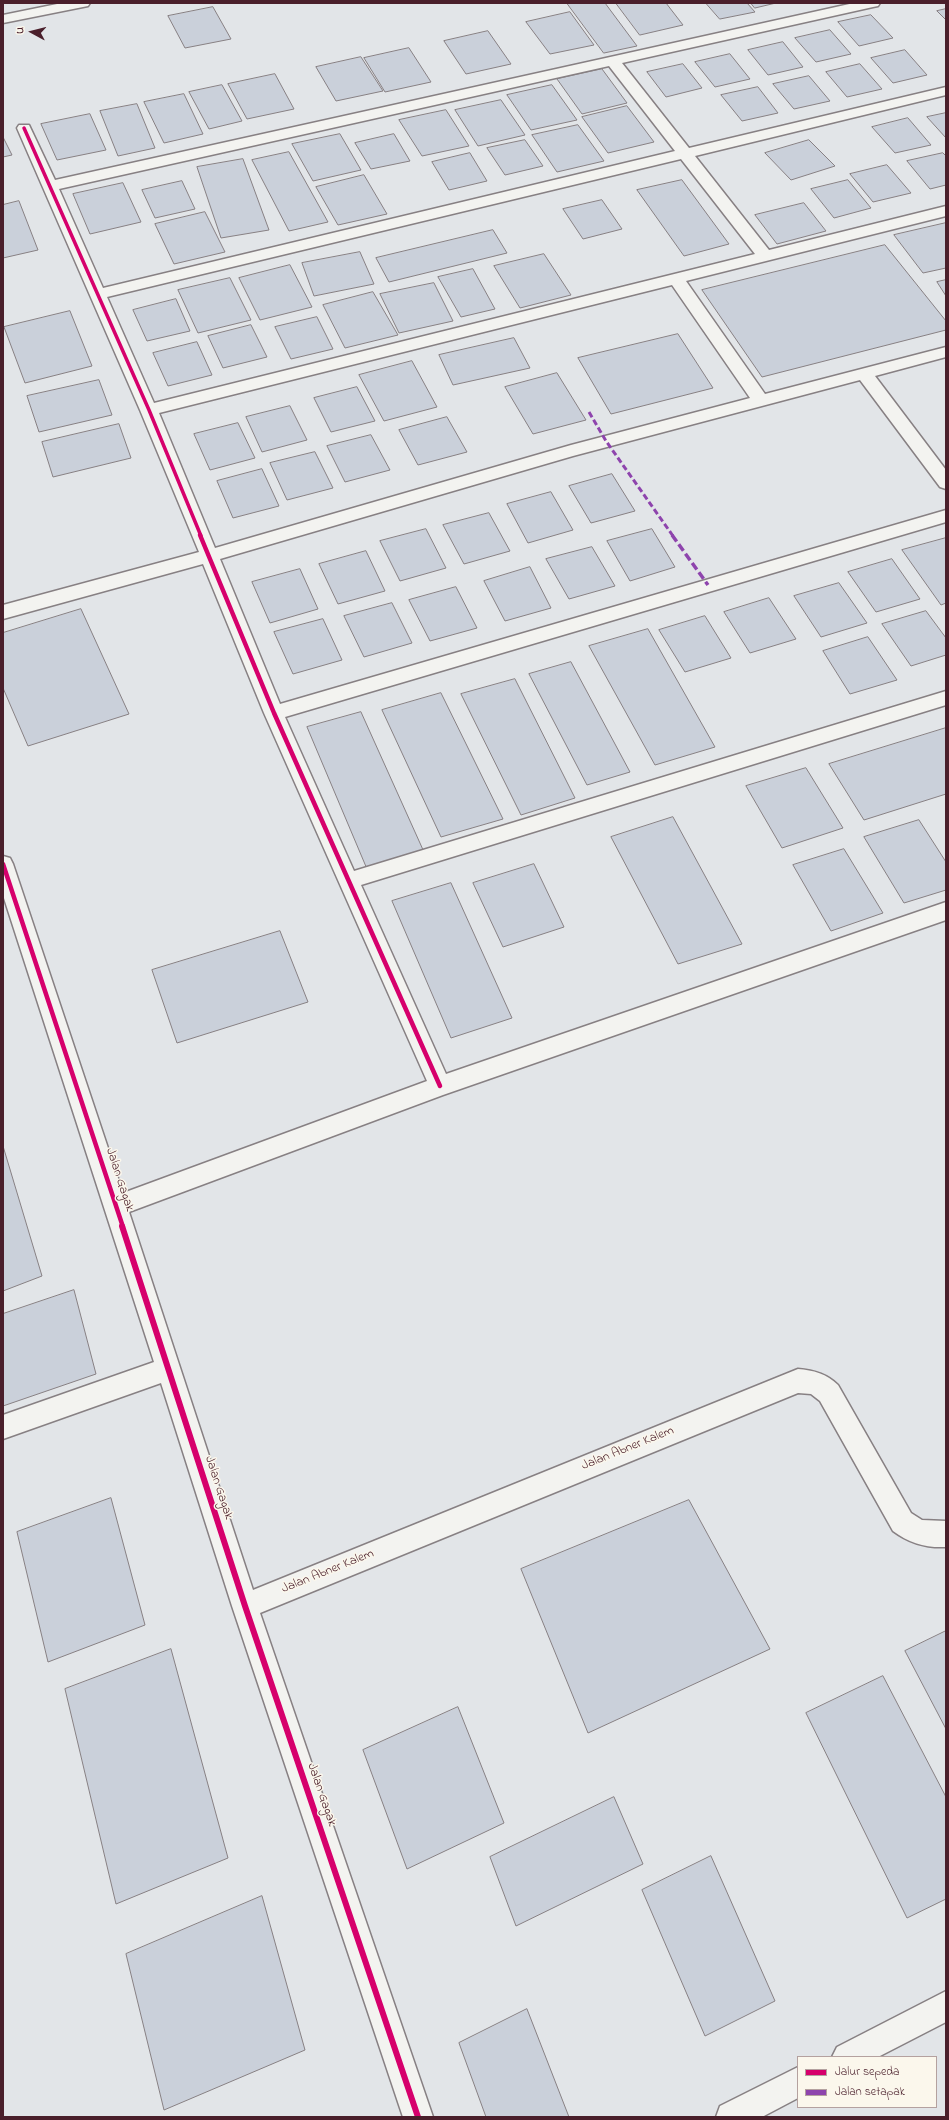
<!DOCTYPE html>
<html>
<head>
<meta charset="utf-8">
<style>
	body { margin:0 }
	#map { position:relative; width:949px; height:2120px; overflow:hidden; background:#e2e5e8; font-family:"Indie Flower",sans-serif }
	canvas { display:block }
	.frame { position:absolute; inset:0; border:4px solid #4a1f2b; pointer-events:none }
	.legend { position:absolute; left:797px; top:2056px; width:140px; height:52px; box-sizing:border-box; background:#fbf7ec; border:1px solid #b4a19f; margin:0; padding:5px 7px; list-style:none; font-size:12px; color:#4a1f2b }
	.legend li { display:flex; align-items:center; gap:8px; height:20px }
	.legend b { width:20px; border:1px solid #b4a19f }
	.north { position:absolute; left:12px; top:12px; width:40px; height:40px; -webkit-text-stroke:3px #fbf7ec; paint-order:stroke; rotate:277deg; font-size:11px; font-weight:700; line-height:16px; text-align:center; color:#4a1f2b }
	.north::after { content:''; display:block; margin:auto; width:14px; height:18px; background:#4a1f2b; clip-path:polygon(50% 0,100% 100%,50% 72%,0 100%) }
</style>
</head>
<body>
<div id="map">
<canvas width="949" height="2120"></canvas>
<div class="frame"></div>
<ul class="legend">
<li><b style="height:5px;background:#d6006c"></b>Jalur sepeda</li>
<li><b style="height:5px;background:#8e44ad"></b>Jalan setapak</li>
</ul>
<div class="north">U</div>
</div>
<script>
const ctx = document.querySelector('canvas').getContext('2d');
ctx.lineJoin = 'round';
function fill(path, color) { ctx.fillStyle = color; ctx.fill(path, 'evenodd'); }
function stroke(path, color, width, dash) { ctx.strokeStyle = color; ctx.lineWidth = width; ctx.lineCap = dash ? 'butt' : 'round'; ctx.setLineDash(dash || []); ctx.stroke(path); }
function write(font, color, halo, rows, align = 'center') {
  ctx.font = font + ' "Indie Flower",sans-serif'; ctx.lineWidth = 3; ctx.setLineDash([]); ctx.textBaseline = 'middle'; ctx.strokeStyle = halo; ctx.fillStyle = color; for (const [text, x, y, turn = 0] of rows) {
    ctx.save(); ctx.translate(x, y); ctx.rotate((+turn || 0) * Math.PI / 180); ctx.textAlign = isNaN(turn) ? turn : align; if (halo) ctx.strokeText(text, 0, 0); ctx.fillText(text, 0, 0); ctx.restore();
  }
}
const building = new Path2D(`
	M567,3H605L637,46L604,53Z
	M616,3H666L683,25L640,35Z
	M706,3H747L755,12L720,19Z
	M751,3H776L755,8Z
	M213,7L231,39L185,48L168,16Z
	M946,9V20L937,11Z
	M570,12L594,45L550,54L526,22Z
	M871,15L893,38L859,46L838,22Z
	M830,30L851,54L816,62L795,38Z
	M488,31L511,64L466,74L444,41Z
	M783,42L803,67L768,75L748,50Z
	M409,48L431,82L385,92L364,58Z
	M905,50L927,75L893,83L871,58Z
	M730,54L750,79L715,87L695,62Z
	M361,57L383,91L336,101L316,67Z
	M683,64L702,88L666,97L647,72Z
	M860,64L882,89L847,97L826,72Z
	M602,69L627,103L582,114L557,79Z
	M275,74L294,109L247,119L228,84Z
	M809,76L830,101L794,109L773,84Z
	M222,85L242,121L209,129L189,92Z
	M552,85L577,120L531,130L507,95Z
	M758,87L778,113L742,121L721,95Z
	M184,94L203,134L164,143L144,102Z
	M501,100L525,135L478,146L455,110Z
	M137,104L155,148L118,156L100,111Z
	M627,106L654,142L608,153L582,117Z
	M446,110L469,146L422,156L399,120Z
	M946,113V138L927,117Z
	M90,114L106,150L57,160L41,124Z
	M908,118L931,145L895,153L872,127Z
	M578,125L604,161L557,172L532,135Z
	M340,134L361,170L313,181L292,144Z
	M394,134L410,161L371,169L355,143Z
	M3,137L12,155L3,157Z
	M525,140L543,166L505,175L487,148Z
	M809,140L835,166L791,180L765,153Z
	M289,152L328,222L289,231L252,160Z
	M470,153L487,181L449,190L432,162Z
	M943,153L946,156V185L930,189L907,161Z
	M243,159L269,230L221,238L197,167Z
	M887,165L911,193L873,202L850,174Z
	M364,175L387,214L338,225L316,187Z
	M682,180L729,244L684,256L637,190Z
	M848,180L871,208L834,218L811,189Z
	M182,181L195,209L155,218L142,190Z
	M123,183L141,222L90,234L73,194Z
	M602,200L622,229L583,239L563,209Z
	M19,201L38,250L3,258V205Z
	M804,203L826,231L777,244L755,215Z
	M205,212L225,252L174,264L155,224Z
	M946,223V268L923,273L894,235Z
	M493,230L507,253L389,282L376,258Z
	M885,245L946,321V330L762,377L702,290Z
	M360,252L374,284L314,296L302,263Z
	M544,254L571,295L520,308L494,266Z
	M290,265L312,307L260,320L239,278Z
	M473,269L495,309L461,317L438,277Z
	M230,278L251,320L198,333L178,290Z
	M946,280V296L937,282Z
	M434,283L453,321L399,333L380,294Z
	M373,292L398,335L345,348L323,305Z
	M176,299L190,331L147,341L133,310Z
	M70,311L92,366L25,383L4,327Z
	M317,317L333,349L291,359L275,327Z
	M251,325L267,357L223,368L208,336Z
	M678,334L713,388L611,414L578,358Z
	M514,338L530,368L453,385L439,355Z
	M197,342L212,375L168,386L153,353Z
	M412,361L437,407L384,421L359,375Z
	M557,373L586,420L533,434L505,387Z
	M99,380L112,415L39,432L27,396Z
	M357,387L375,421L331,432L314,398Z
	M290,406L307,440L262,452L246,417Z
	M447,417L467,452L418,465L399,430Z
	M238,423L255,458L210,470L194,434Z
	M119,424L131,458L53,477L42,442Z
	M371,435L390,470L345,482L327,446Z
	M315,452L333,488L287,500L270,463Z
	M262,469L279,506L233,518L217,481Z
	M612,474L635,511L591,523L569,486Z
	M551,492L573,530L528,543L507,504Z
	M489,513L510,551L464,564L443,525Z
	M426,529L446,568L400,581L380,541Z
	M652,529L675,567L630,581L607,541Z
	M946,538V603L941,605L902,550Z
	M592,547L615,586L569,599L546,559Z
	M366,551L385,591L338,604L319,564Z
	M892,559L920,599L876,612L848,572Z
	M530,567L551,608L505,621L484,581Z
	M300,569L318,609L270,623L252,582Z
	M839,583L867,623L821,637L794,596Z
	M456,587L477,628L430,641L409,600Z
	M769,598L796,639L750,653L724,612Z
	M392,603L412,643L364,657L344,616Z
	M81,609L129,714L28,746L3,688V633Z
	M926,611L946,638V655L911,666L882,624Z
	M705,616L731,658L685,672L659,630Z
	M323,619L342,660L293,674L274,632Z
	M648,629L715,747L655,765L589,646Z
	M868,637L897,680L850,694L823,651Z
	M571,662L630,772L587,785L529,674Z
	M515,679L575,798L521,815L461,694Z
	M441,693L503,819L441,837L382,710Z
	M361,712L424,852L367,869L307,727Z
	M946,728V794L864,820L829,764Z
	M806,768L843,828L782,848L746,786Z
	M673,817L742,944L678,964L611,837Z
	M919,820L946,862V890L904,903L864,837Z
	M844,849L883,913L831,931L793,865Z
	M534,864L564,927L503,947L473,883Z
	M451,883L512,1018L451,1038L392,901Z
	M280,931L308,1002L177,1043L152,970Z
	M3,1146L42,1276L3,1291Z
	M74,1290L96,1374L3,1406V1314Z
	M111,1498L145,1625L48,1662L17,1532Z
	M689,1500L770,1649L588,1733L521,1569Z
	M946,1631V1729L905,1651Z
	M171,1649L228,1858L116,1904L65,1689Z
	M883,1676L946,1797V1899L907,1918L806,1713Z
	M458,1707L504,1823L407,1869L363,1750Z
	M614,1797L643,1864L516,1926L490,1857Z
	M711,1856L775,2001L705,2036L642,1890Z
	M262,1896L305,2050L164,2110L126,1954Z
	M527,2009L569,2117H486L459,2043Z`);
fill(building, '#cad0da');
stroke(building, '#878083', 1);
const street = new Path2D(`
	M62,3H90L88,6L3,23V15Z
	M854,3H880L878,6L873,7L622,63L689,148L946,87V95L695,156L769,250L946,206V216L686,281L765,394L946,347V357L875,376L946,470V489L940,487L860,380L573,456L220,559L280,704L946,510V522L285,717L354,871L946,691V705L361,885L446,1074L946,902V920L443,1095L129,1212L253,1590L798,1369C813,1370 827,1374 838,1385L911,1513L922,1520L946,1521V1547C926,1548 909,1543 893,1531L820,1401L811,1394L798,1393L260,1613L433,2117H403L232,1606L161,1383L3,1439V1415L154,1362L3,895V856L10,858L13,864L123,1193L427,1081L264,713L203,564L3,619V605L199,552L140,410L17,128L19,125H29L55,180ZM609,66L675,151L103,288L59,189ZM681,159L755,254L154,403L107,297ZM672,285L750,398L571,445L215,548L159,413Z
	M946,1991V2022L878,2057H832L837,2047Z
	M798,2067V2098L762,2117H716L720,2106Z`);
stroke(street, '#878083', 3);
fill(street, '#f3f3f0');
stroke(new Path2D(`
	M589,412L606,441L673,536`), '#8e44ad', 3, [6, 3]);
stroke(new Path2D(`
	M672,535L708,585`), '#8e44ad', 3.5, [8, 3.5]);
stroke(new Path2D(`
	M24,128L149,410L201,536`), '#d6006c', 3.5);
stroke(new Path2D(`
	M200,535L274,713L440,1086
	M3,864L123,1227`), '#d6006c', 4.5);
stroke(new Path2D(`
	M122,1226L245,1606L418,2117`), '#d6006c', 6);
write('13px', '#4a1f2b', '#fbf7ec', [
	["Jalan Gagak",119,1180,72],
	["Jalan Abner Kalem",628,1449,-22],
	["Jalan Gagak",218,1488,72],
	["Jalan Abner Kalem",328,1572,-22],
	["Jalan Gagak",321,1795,71]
]);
</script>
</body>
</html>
